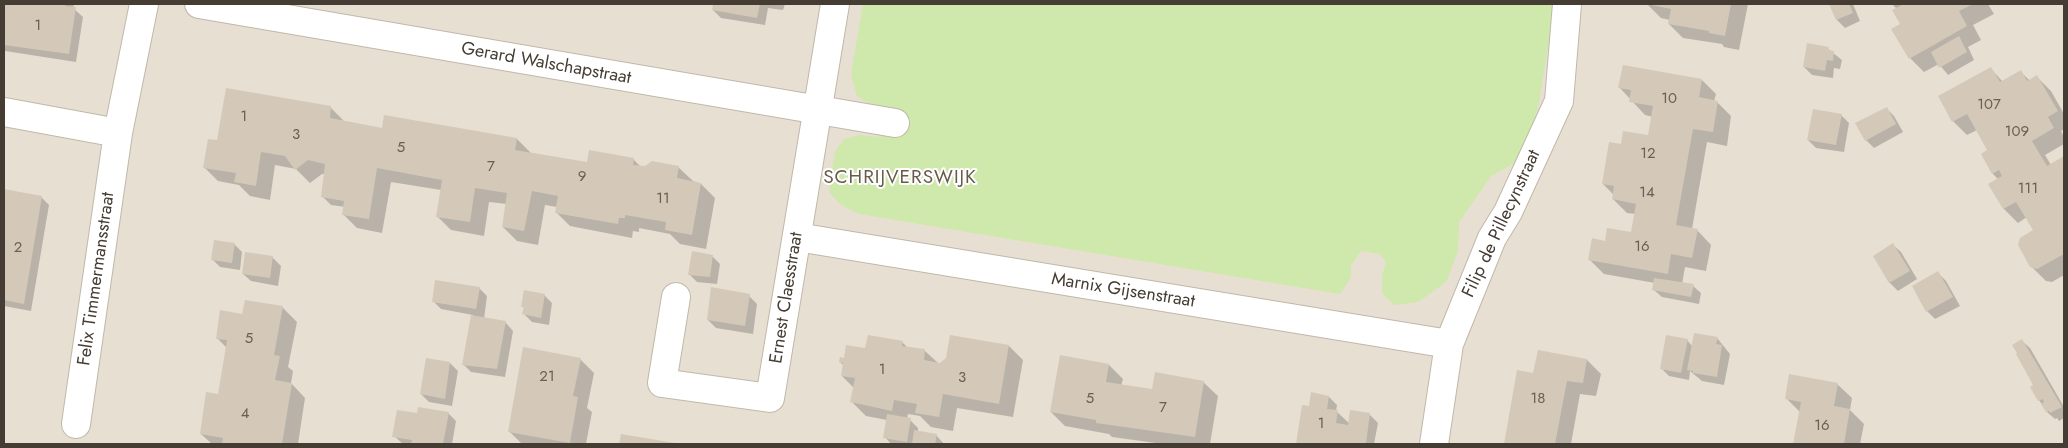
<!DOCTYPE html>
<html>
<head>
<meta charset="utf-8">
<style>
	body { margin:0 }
	#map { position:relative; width:2068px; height:448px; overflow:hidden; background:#f2ede4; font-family:Jost,sans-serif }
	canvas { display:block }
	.frame { position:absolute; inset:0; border:5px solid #453d34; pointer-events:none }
</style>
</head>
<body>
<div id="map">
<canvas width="2068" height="448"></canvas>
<div class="frame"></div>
</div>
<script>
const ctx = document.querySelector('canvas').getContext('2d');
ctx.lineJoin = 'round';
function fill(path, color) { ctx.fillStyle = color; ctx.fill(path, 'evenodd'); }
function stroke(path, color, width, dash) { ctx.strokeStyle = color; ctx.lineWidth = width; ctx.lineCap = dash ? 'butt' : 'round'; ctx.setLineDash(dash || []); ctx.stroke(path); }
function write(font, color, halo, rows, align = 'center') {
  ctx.font = font + ' Jost,sans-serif'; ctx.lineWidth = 4; ctx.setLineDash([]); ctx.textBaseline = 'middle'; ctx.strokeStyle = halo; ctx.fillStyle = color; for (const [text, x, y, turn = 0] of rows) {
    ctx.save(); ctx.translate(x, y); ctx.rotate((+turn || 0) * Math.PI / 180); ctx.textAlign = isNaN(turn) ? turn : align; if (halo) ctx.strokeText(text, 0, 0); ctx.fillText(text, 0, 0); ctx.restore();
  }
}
fill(new Path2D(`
	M4,4H2064V444H4Z`), '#e7dfd2');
fill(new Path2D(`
	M863,4H1555L1538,108L1520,160L1491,176L1459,222L1458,251L1446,282L1418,302L1394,305L1382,293V277L1386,262L1380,254L1361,251L1351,265V277L1340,294L859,214L841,205L829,192L835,152L844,139L860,135L878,137L884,113L857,96L851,75Z`), '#cfe8ab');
fill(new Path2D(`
	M4,4H74L73,8L83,17L76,62L5,51L4,49Z
	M715,4H785L783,10L768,8L765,25L721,18L713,10Z
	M1647,4H1748L1739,50L1724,47L1722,44L1683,38L1669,24L1670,20L1661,18Z
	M1831,4H1853L1860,21L1845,28L1837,20Z
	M1892,4H1988L1994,14L1973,25L1981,40L1968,47L1974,60L1948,75L1939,64L1924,72L1910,58L1897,9Z
	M1828,49L1842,60L1840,69L1834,68L1833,78L1812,75L1804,67Z
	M1991,69L2003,82L2021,72L2030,81L2037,77L2051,91L2064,114V129L2061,131L2064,137V144L2045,155L2051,165L2064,158V275L2052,282L2046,281L2031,266L2035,231L2027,217L2018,223L2004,209L1989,184L1998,179L1993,174L1982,154L1989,151L1977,130L1967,135L1953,121Z
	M1702,80L1716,94L1714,101L1717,102L1731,116L1727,146L1707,142L1692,229L1697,230L1711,245L1706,271L1685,267L1682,284L1693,286L1701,293L1699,304L1662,297L1654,290L1655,283L1604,274L1590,260L1606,242L1632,234L1636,214L1627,213L1613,199L1614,195L1603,184L1622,146L1649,137L1653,117L1645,115L1620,88Z
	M330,107L344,121L383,129L517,139L531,153L588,164L633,159L641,167H678L693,181L701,184L715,198L706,249L680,244L670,234L639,228V232L633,231L632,238L570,226L556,212L557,207L545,205L538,245L517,241L503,227L507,204L489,202L484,236L451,230L437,216L441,190L391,182L382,233L357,228L343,214L345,207L331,205L323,197L325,174H322L310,183L296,169L275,165L270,200L250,196L239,185L218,181L204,167L218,142Z
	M1886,108L1894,116L1903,132L1874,148L1866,140Z
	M1841,115L1849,123L1844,152L1816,148L1808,140Z
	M4,190L41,197L49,205L31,311L4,306Z
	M234,244L242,252L240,270L220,267L212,259Z
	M1893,245L1901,252L1917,279L1898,291L1890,283L1874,256Z
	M246,253L273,258L281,266L278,286L251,281L243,274Z
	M712,256L720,264L717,284L697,282L689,274Z
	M1938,273L1946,281L1960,306L1935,319L1927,311L1913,287Z
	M479,288L487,296L484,319L506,323L513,331L505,377L471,372L463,364L473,315L441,309L433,301Z
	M544,295L552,303L549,325L532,322L524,314L525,309L522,306Z
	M749,296L757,304L753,334L716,328L708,320Z
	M246,301L283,308L297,322L288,367L293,371L291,383L305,398L298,444H212L201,434L219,395L227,348L217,338L243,316Z
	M1717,338L1730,354L1724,385L1702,381L1690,371L1689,380L1669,376L1661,368L1687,340L1692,346Z
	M2022,341L2030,348L2064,407V418L2059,421L2057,418L2055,419L2047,412L2039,400L2035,385L2019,354Z
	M902,342L908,348L925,351L938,363L941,364L1009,346L1023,360L1013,417L957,408L953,431L931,427L920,416L908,414L907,419L910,420L918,428V432L936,435L944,444H891L885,437L887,420L866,416L852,402L854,388L842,376L844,366L840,362L866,350Z
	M580,359L594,373L587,408L592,412L586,444H522L509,431Z
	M1587,360L1601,374L1596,396L1580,394L1571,444H1506L1518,372L1534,374Z
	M450,363L458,371L452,406L429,402L421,394Z
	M1109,365L1123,379L1121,386L1154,391L1203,382L1218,396L1210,444H1163L1112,437L1109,434L1065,426L1051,412Z
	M1837,384L1852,398L1850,410L1864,424L1860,444H1795L1800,412L1786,398Z
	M1329,397L1337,405L1336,411L1350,424L1351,412L1370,415L1378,423L1374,444H1298L1304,406L1310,407Z
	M448,413L456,421L452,444H403L394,436L418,414Z
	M622,435L674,444H620Z`), '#0003');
fill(new Path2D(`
	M4,4H65V6L76,7L69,54L4,45Z
	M713,4H760L757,18L712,10Z
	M1647,4H1731L1725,36L1709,33V31L1668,24L1671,9Z
	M1829,4H1849L1853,13L1836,20Z
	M1904,4H1973L1959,11L1967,26L1909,59L1891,29L1900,24L1892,10Z
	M1959,36L1967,52L1939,68L1931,52Z
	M1807,43L1829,47L1828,50L1834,51L1833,61L1827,60L1825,71L1803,67Z
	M1623,65L1702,79L1699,97L1718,101L1713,132L1693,129L1676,225L1698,229L1692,258L1671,254L1668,274L1588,260L1592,238L1605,241L1607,228L1631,232L1636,204L1612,199L1614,186L1602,184L1609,142L1621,144L1623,131L1648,135L1653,106L1629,102L1631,90L1618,88Z
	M1991,67L2000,82L2021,70L2027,81L2037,75L2058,111L2048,117L2054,128L2032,141L2047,166L2064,156V254L2037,269L2030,267L2018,245L2020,238L2033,230L2016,202L2003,209L1988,184L2002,176L1999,170L1992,174L1981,154L1987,150L1967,114L1952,122L1938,96Z
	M226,88L331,106L330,118L382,128L384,115L517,138L515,150L587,162L589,150L634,158L633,165L645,166L652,161L679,166L677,178L701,183L692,235L665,230L666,222L625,215V218H619L618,224L555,213L558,196L532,191L524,231L502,227L507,193L475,188L470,222L436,217L442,180L377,168L369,219L342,215L344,201L321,197L325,164L308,160L295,170L285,156L261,152L256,186L234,182L236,173L203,168L208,139L217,140Z
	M1887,107L1896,124L1865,141L1855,123Z
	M1813,109L1842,114L1836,145L1807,140Z
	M4,189L42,196L24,304L4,300Z
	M214,240L235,243L232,263L211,260Z
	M1893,243L1910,271L1889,283L1873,256Z
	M692,251L713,255L710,277L688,275Z
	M245,252L273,256L270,278L242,274Z
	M1938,271L1953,297L1926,312L1912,286Z
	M1654,278L1694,284L1691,297L1652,290Z
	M435,280L480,287L476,309L432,302Z
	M711,287L750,294L745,326L707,320Z
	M524,290L545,294L541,318L522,314L524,307H521Z
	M245,300L283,306L274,355L280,356L275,380L292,383L282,444H222L223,438L200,434L206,392L218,394L227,340L216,339L220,310L242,314Z
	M471,315L506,321L497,369L462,365Z
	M1694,333L1718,337L1716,344L1722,345L1717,377L1693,373V371L1687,370Z
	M868,335L903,341L902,346L925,349L924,360L940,363L946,358L950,335L1009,345L999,404L943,394L939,417L915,413L917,404L894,400L892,411L850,402L855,378L841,376L843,363L839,362L840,357L844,358L846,345L865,348Z
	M1666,335L1688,339L1681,373L1660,369Z
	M2022,339L2062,407L2050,413L2049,411L2046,412L2041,404L2044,402L2043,399L2038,401L2030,387L2033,385L2016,354L2017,353L2012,345Z
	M523,347L581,358L573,396L578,397L570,443L508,432Z
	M1538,350L1587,359L1583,383L1567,381L1555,444H1504L1517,370L1533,373Z
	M1060,355L1109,364L1106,382L1152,389L1155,372L1204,381L1195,437L1096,423V420L1050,412Z
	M426,358L450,362L445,399L420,394Z
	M1789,374L1838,383L1834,406L1850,409L1844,444H1793L1801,402L1785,399Z
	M1311,392L1329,396L1327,409L1338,410L1336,423L1348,425L1350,410L1370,413L1366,444H1296L1302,405L1309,406Z
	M418,407L449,412L443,444H422L411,443L412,440L392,437L397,410L417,413Z
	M887,414L911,418L907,442L883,438Z
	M914,430L937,434L935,444H912Z
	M621,434L675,443V444H619Z`), '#d4c9b9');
const minor = new Path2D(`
	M199,4L895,123
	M4,112L118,133L144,4
	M797,237L1449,344
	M676,297L662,383L770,398L835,4
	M76,424L118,133
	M1434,444L1449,344L1492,238L1508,212L1559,101L1567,4`);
stroke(minor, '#c1b8a9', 30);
stroke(minor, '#fff', 28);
write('15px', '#696055', null, [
	["1",38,26],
	["10",1669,99],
	["107",1989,105],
	["1",244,117],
	["109",2017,132],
	["3",296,135],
	["5",401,148],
	["12",1648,154],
	["7",491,167],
	["9",582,177],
	["111",2028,189],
	["14",1647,193],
	["11",663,199],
	["16",1642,247],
	["2",18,248],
	["5",249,339],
	["1",882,370],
	["21",547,377],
	["3",962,378],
	["5",1090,399],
	["18",1538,399],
	["7",1163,408],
	["4",245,414],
	["1",1321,424],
	["16",1822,426]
]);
write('18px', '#453d34', '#fff', [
	["Gerard Walschapstraat",546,64,10],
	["Filip de Pillecynstraat",1502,224,-65],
	["Felix Timmermansstraat",97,279,-82],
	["Marnix Gijsenstraat",1123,291,9],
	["Ernest Claesstraat",787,298,-81]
]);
ctx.letterSpacing = '1px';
write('19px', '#685b4b', '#fff', [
	["SCHRIJVERSWIJK",900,178]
]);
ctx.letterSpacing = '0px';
</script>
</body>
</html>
